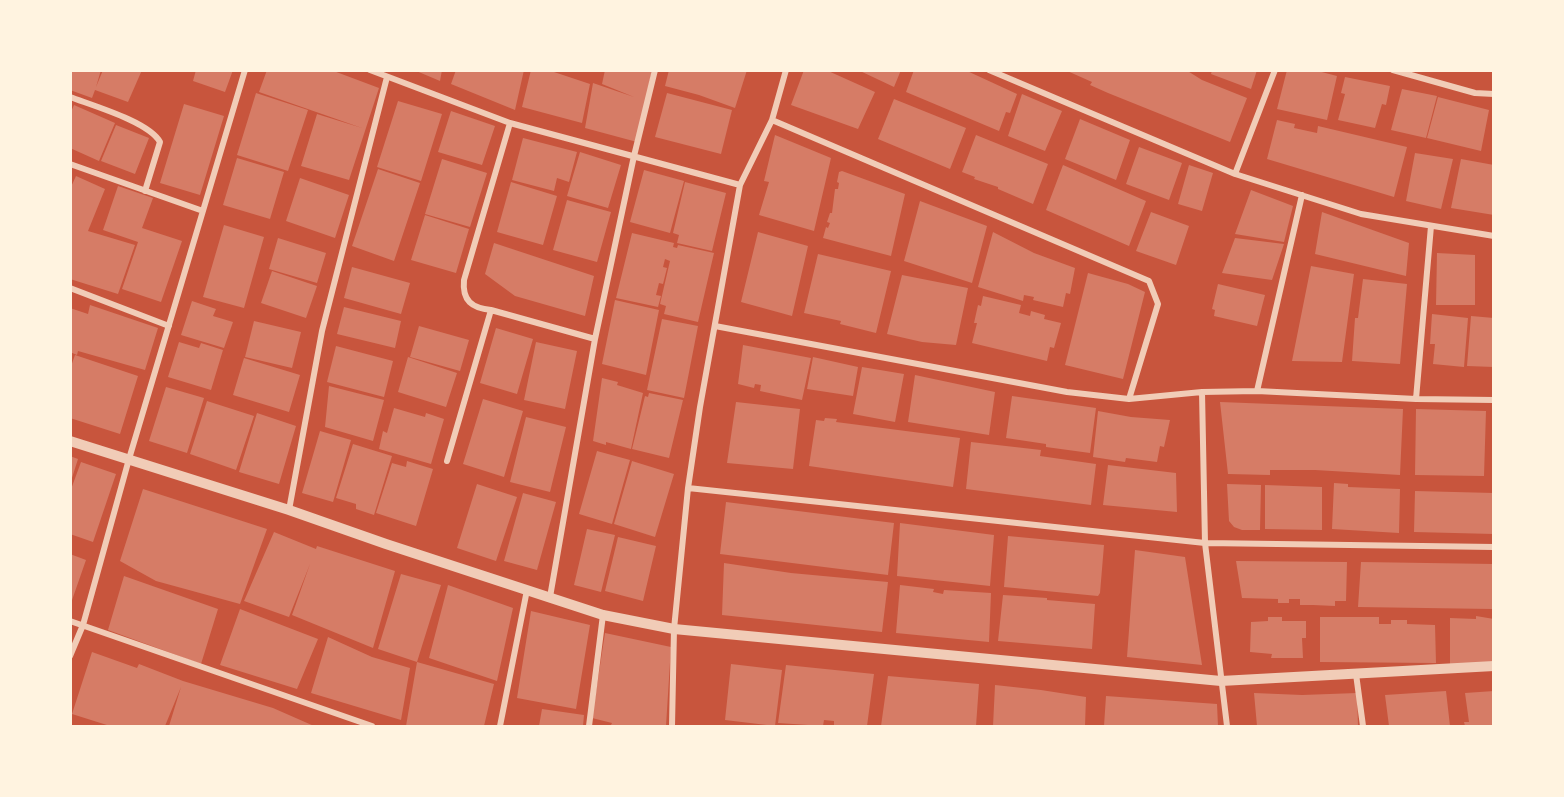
<!DOCTYPE html>
<html>
<head>
<meta charset="utf-8">
<style>
	body { margin:0 }
	#map { position:relative; width:1564px; height:797px; overflow:hidden; background:#c8553d; font-family:Mulish,sans-serif }
	canvas { display:block }
	.frame { position:absolute; inset:0; border:72px solid #fff3e0; pointer-events:none }
</style>
</head>
<body>
<div id="map">
<canvas width="1564" height="797"></canvas>
<div class="frame"></div>
</div>
<script>
const ctx = document.querySelector('canvas').getContext('2d');
ctx.lineJoin = 'round';
function fill(path, color) { ctx.fillStyle = color; ctx.fill(path, 'evenodd'); }
function stroke(path, color, width, dash) { ctx.strokeStyle = color; ctx.lineWidth = width; ctx.lineCap = dash ? 'butt' : 'round'; ctx.setLineDash(dash || []); ctx.stroke(path); }
fill(new Path2D(`
	M70,70H101L96,87L103,70H142L128,102L95,90L92,98L70,90Z
	M196,70H233L225,92L193,81Z
	M267,70H331L379,88L349,180L301,166L317,114L362,128L259,92Z
	M414,70H442L440,81Z
	M456,70H524L515,110L451,84Z
	M531,70H548L590,84L582,123L522,107Z
	M605,70H652L637,142L585,128L593,83L634,97L602,84Z
	M669,70H747L735,108L699,95L665,86Z
	M804,70H826L875,92L858,129L791,105Z
	M858,70H901L894,87Z
	M914,70H965L1017,94L1010,113L1006,112L999,131L906,92Z
	M1065,70H1186L1202,80L1247,98L1230,142L1108,93L1090,85L1092,82Z
	M1212,70H1257L1251,89L1211,74Z
	M1287,70H1314L1337,76L1327,120L1277,109Z
	M1345,77L1390,86L1386,105L1382,104L1375,128L1338,120L1345,94L1341,93Z
	M1402,89L1437,96L1426,138L1391,130Z
	M256,93L308,110L288,171L237,155Z
	M667,93L732,110L721,154L655,137Z
	M1022,94L1062,111L1045,151L1008,136Z
	M1438,97L1489,110L1481,151L1427,138Z
	M894,99L966,128L950,169L878,139Z
	M398,101L442,114L421,181L377,167Z
	M184,104L224,116L200,195L160,183Z
	M74,105L115,123L99,161L70,148V114Z
	M451,111L495,126L482,165L438,152Z
	M1080,119L1130,140L1116,180L1065,159Z
	M1277,120L1295,124L1294,128L1317,133L1318,126L1407,147L1394,197L1267,159Z
	M116,125L149,138L135,174L101,161Z
	M775,135L831,158L814,231L759,215L769,182L764,181Z
	M976,135L1048,164L1033,204L998,189V187L974,179L975,177L962,172Z
	M523,138L577,152L569,182L557,178L554,191L512,180Z
	M1139,147L1182,163L1169,200L1126,184Z
	M580,152L621,165L608,208L567,196Z
	M1415,153L1453,159L1441,209L1406,201Z
	M237,158L284,172L270,219L223,205Z
	M442,159L487,173L470,227L425,214Z
	M1461,159L1494,165V215L1451,208Z
	M1063,165L1146,201L1129,246L1046,210Z
	M1189,165L1213,173L1202,211L1178,204Z
	M378,169L420,183L394,261L352,246Z
	M644,170L684,181L670,233L630,222Z
	M842,171L905,194L891,256L823,238L826,227L828,228L830,223L827,222L830,213H832L835,189H838L839,183L837,182L839,172Z
	M76,176L105,189L88,231L135,245L118,294L70,279V189Z
	M300,178L349,195L335,238L286,221Z
	M511,182L557,196L543,245L497,232Z
	M685,182L726,193L712,251L677,243L679,235L673,233Z
	M118,186L153,198L142,228L182,241L161,302L122,289L138,242L103,230Z
	M1251,190L1293,206L1284,242L1235,234Z
	M567,200L611,212L597,262L553,250Z
	M920,201L987,226L972,283L904,261Z
	M1151,212L1189,226L1176,265L1136,251Z
	M1322,212L1409,243L1406,276L1315,254Z
	M425,215L469,229L456,273L411,260Z
	M224,225L264,237L244,308L203,297Z
	M758,232L808,246L792,316L741,302Z
	M993,232L1034,253L1075,268L1070,294L1066,293L1063,307L1033,300L1034,297L1024,295L1023,301L978,287Z
	M632,233L674,243L673,247L677,248L678,245L714,253L698,322L664,314L666,306L660,304L670,261L665,259L663,267L667,268L663,284L659,283L656,295L661,296L658,307L616,298Z
	M278,238L326,253L317,283L269,269Z
	M1235,238L1284,244L1272,280L1222,273Z
	M494,243L594,276L585,316L515,296L485,274Z
	M1437,253L1475,255V305H1436Z
	M818,254L891,271L876,333L840,324L841,321L804,313Z
	M1311,266L1354,274L1342,362L1292,361Z
	M352,267L410,283L401,314L344,298Z
	M272,271L317,286L306,318L261,303Z
	M1088,273L1128,284L1145,292L1123,379L1065,365Z
	M902,275L968,288L956,345L922,342L887,334Z
	M1363,279L1407,284L1400,364L1352,361L1355,318H1358Z
	M1218,284L1265,295L1257,326L1214,316L1215,310L1212,309Z
	M983,296L1021,305L1019,313L1030,316L1031,311L1045,315L1044,319L1061,323L1054,348L1050,347L1047,361L972,343L977,323H974L978,305L981,306Z
	M615,300L659,310L646,375L602,364Z
	M192,301L216,309L213,316L233,322L224,348L181,335Z
	M90,305L158,328L145,370L78,351L77,355L70,352V308L88,314Z
	M344,307L401,321L395,348L337,334Z
	M1432,314L1468,318L1464,367L1433,364L1435,344H1430Z
	M1471,316L1494,318V367L1467,366Z
	M662,319L698,326L684,398L647,390Z
	M254,321L301,332L292,368L245,357Z
	M419,326L469,340L460,371L410,357Z
	M496,328L533,339L517,394L480,383Z
	M179,342L199,348L201,343L223,350L211,390L168,377Z
	M536,342L577,351L565,409L524,400Z
	M743,345L811,358L802,400L760,391L761,385L755,384L754,388L738,384Z
	M336,346L393,361L384,397L327,382Z
	M75,355L138,376L120,434L70,418V369Z
	M408,357L457,373L446,407L398,392Z
	M813,357L858,367L853,396L807,389Z
	M244,358L300,375L289,412L233,395Z
	M862,367L904,374L895,422L853,414Z
	M915,375L995,392L989,435L908,422Z
	M602,378L618,382L617,385L643,393L631,449L606,442V445L593,441Z
	M329,386L384,400L373,441L325,427Z
	M166,387L204,398L187,453L149,441Z
	M649,393L683,400L669,458L632,449L645,396L648,397Z
	M1012,396L1096,408L1090,453L1046,447V444L1006,438Z
	M483,399L523,411L504,477L463,464Z
	M207,401L254,416L236,470L190,454Z
	M736,402L800,409L793,469L727,463Z
	M1220,402L1403,409L1400,475L1315,470H1270V475L1228,474Z
	M394,408L425,417L426,413L444,419L431,464L379,449L383,431L387,433Z
	M1416,409L1486,411L1484,476L1415,475Z
	M1098,411L1131,417L1170,420L1164,447L1160,446L1157,462L1126,458L1125,462L1093,457Z
	M257,413L296,426L279,484L239,472Z
	M526,417L566,427L550,492L510,482Z
	M825,418L837,419L836,422L960,438L953,487L809,466L816,420L824,421Z
	M320,431L351,440L333,502L302,493Z
	M971,442L1041,450L1040,456L1096,464L1091,505L966,489Z
	M353,444L392,456L374,515L356,509V504L336,498Z
	M597,451L630,460L612,524L579,514Z
	M70,456L78,459L71,481H70Z
	M407,461L433,469L416,526L376,513L392,463L406,467Z
	M632,461L674,474L655,537L614,524Z
	M81,462L116,474L93,542L70,534V492Z
	M1108,465L1176,473L1177,512L1103,505Z
	M1334,483L1348,484V487L1400,489L1399,533L1332,529Z
	M477,484L517,497L496,561L457,548Z
	M1227,484L1261,485L1260,530H1242L1234,527L1229,521Z
	M1265,485L1322,487V530L1265,529Z
	M143,489L267,529L240,604L156,581L120,561Z
	M1415,491L1494,493V534L1414,532Z
	M523,493L556,502L537,570L504,561Z
	M726,502L894,523L888,575L720,554Z
	M900,523L994,535L990,586L897,576Z
	M587,529L615,535L601,592L574,585Z
	M274,532L316,549L317,546L395,571L373,648L292,615L310,564L289,617L244,601Z
	M1008,536L1104,545L1100,593L1098,596L1004,587Z
	M618,537L656,546L643,601L605,591Z
	M1135,550L1185,557L1202,665L1127,657Z
	M70,554L86,560L71,603H70Z
	M1236,561L1347,562L1346,601H1335V606L1313,605H1300V599H1289V603H1278V599L1242,598Z
	M1361,562L1494,564V604L1492,609L1358,607Z
	M724,563L791,573L888,582L882,632L722,615Z
	M401,574L441,585L417,662L378,649Z
	M124,576L218,609L201,664L108,630Z
	M448,585L513,608L497,681L429,658Z
	M900,585L934,589L933,592L943,594L944,590L991,593L989,642L896,633Z
	M1003,595L1047,598V600L1095,604L1092,649L998,641Z
	M240,609L318,639L297,689L220,665Z
	M531,611L590,625L576,709L517,698Z
	M1476,616L1494,619V664H1450V618L1476,619Z
	M1268,617H1282V621H1306V638H1302L1303,658H1271L1272,654L1250,652L1251,622L1268,621Z
	M1320,617H1379V624H1391V620H1407V624L1435,625L1436,663L1320,662Z
	M605,633L671,647L666,726H618L611,725L612,723L592,718Z
	M328,637L372,657L410,668L401,720L311,693Z
	M92,652L137,668L139,664L183,681L273,708L314,726H169L181,687L165,726H110L72,714Z
	M417,662L494,684L484,726H406Z
	M731,664L782,670L775,726L725,720Z
	M786,665L874,674L867,726L834,725V721L824,720L823,726L778,723Z
	M888,676L979,684L976,726H881Z
	M995,685L1041,690L1086,697L1085,726H993Z
	M1446,691L1450,726H1389L1385,695Z
	M1494,691V726H1465L1464,722H1469L1465,693Z
	M1254,693L1302,695L1357,693L1358,726H1257Z
	M1106,696L1217,704L1218,726H1104Z
	M542,709L584,715L583,726H539Z`), '#d67c66');
stroke(new Path2D(`
	M370,70L510,123L740,185
	M989,70L1235,174L1361,214L1494,236
	M1393,70L1475,93L1494,94
	M70,97C94,106 149,122 160,142L145,191
	M772,120L1149,281L1158,304L1129,399
	M510,123L464,280C462,301 472,308 491,310L595,339
	M70,164L203,211
	M1235,174L1275,70
	M70,288L169,326
	M715,326L1067,392L1129,399L1202,392L1257,391L1416,399L1494,400
	M1257,391L1302,195
	M1202,392L1205,543L1227,726
	M1416,399L1431,226
	M447,461L491,310
	M688,488L1205,543L1494,547
	M289,510L322,331L387,77
	M550,597L595,339L634,156L655,70
	M70,621L372,726
	M70,656L83,625L129,459L245,70
	M1356,674L1363,726
	M500,726L527,590
	M589,726L603,615
	M672,726L674,629L688,488L700,407L740,185L772,120L786,70`), '#f1ccb7', 6);
stroke(new Path2D(`
	M70,441L289,510L386,544L603,615L674,629L1221,681L1494,666`), '#f1ccb7', 10);
</script>
</body>
</html>
